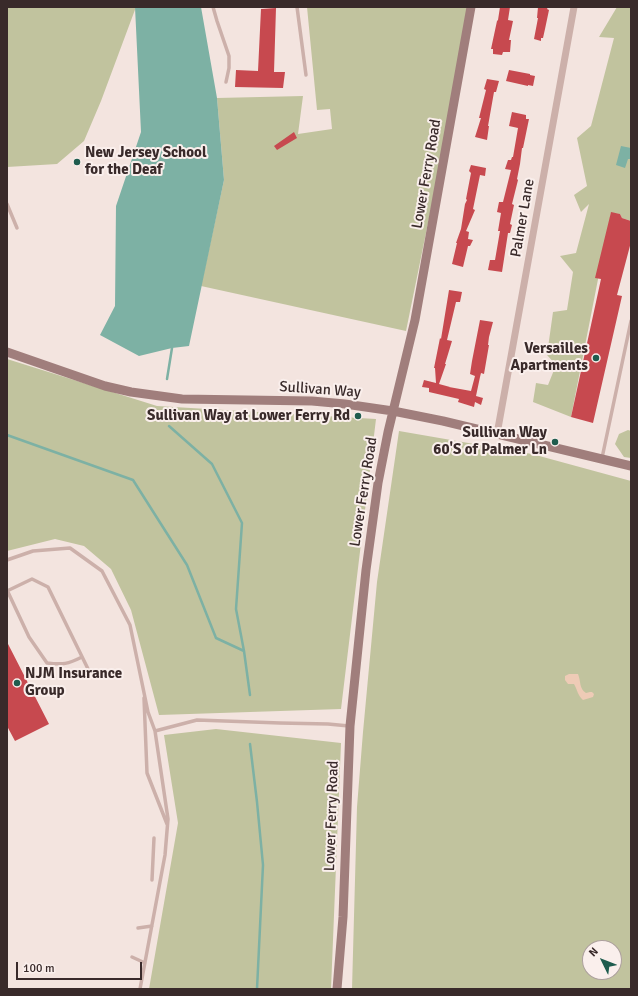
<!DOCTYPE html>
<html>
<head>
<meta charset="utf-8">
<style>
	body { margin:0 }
	#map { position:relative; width:638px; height:996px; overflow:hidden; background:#f3e4df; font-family:Signika,sans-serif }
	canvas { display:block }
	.frame { position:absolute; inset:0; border:8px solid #392a2a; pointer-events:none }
	.north { position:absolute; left:582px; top:940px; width:40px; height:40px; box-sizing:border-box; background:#faefec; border:1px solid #ada09e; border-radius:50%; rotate:313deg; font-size:11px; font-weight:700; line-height:16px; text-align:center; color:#392a2a }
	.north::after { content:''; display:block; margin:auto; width:14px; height:18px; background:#1f5c4e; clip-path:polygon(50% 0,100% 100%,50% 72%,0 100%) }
	.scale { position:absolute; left:16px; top:962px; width:126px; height:18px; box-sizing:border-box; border:2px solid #392a2a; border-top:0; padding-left:5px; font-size:12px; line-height:14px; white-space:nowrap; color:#392a2a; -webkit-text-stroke:3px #faefec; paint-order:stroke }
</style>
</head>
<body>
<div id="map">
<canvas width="638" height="996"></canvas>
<div class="frame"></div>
<div class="north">N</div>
<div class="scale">100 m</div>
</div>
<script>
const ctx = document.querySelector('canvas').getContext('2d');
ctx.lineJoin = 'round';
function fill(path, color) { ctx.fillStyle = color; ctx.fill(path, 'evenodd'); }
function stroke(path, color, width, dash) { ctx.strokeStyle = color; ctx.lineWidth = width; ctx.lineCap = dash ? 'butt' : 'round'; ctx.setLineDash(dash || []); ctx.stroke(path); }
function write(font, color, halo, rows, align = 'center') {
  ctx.font = font + ' Signika,sans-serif'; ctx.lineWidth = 4; ctx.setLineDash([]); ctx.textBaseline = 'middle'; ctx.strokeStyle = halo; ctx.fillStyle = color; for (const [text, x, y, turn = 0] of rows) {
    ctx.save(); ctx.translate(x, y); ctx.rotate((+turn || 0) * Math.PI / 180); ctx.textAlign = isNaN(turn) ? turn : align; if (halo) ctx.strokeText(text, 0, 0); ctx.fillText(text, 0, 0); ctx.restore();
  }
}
fill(new Path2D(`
	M7,7H136L101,101L84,141L57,164L7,167Z
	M307,7H472L406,331L201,286L224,180L217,98L303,96L298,134L332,129L330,109L317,110Z
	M617,7H631V221L622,218L620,214L611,213L571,417L533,402L536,383L548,385L556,365L547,355L553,312L567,310L573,272L560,256L576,253L589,204L581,212L574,195L587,186L577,138L591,126L614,38L599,37Z
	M7,359L157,406L376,419L341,709L159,715L131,610L111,569L84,546L55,539L7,551Z
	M628,430L631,431V458L624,457L615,444L619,434Z
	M399,431L532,454L631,481V989H352L357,807L363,732L377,582ZM590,948H614V972H590Z
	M216,729L341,743L331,989H149L178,823L164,735Z`), '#c1c39e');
fill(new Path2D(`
	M569,674H578C581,681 579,689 586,693L590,692H592L594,694L593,697L583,700C578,696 577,689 574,684H568L565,680V676Z`), '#eecbb6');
fill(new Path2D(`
	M135,7H201L217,98L224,180L189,346L172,348L139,356L100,335L115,306L116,206L141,132Z
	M621,146L631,148V159H628L625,168L616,165Z`), '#7db1a4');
stroke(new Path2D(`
	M167,379L172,348
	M169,426L212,464L242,523L236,609L244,651L250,695
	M7,435L133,480L187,565L216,638L244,651
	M250,744L257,802L263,865L257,989`), '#7db1a4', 2.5);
fill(new Path2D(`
	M500,7H510L508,20L513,21L509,40H511L510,52H503L502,55L493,54V49H491L497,21L498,20Z
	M538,7H548L547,9L549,10L545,29L543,38H541V41L534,39L538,18H537Z
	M276,8L274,72H285L283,88L235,87L236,70L258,71L261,9Z
	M509,70L530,74V75L535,76L533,86L528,85V86L506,81Z
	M487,79L499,81L496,92H494L488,126H489L487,140L475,137L481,118H479L486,90L484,89Z
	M512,112L526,115V119H529L523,148H522L520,164L517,179L518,180L512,204L514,205L510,224L512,225L510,233H508L502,272L488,270L490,260H495L500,231H498L501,213L497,212L499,202H503L511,170L505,169L508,160H511L512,157H513L518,128L509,126Z
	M294,132L297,138L277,150L274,146Z
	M471,165L486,168L485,176L480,175L473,209L475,210L466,231L469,232L468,239L473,240L470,246H468L463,267L452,264L457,243H456L461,229L465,204L467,200L466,199L471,173L469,171Z
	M611,212L620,214L622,218L631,221V242L617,295L622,296L593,423L571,417L601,279L595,278Z
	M449,290L462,292L460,302H456L447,340L452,341L445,364H446L439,384L450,387H449L471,391L475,376L470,374L472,361L480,320L493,322L489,337L488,345H489L484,374L481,373L480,377L476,396L483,398L481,405L475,402L474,407L458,402L459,399L429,392V388L422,387L424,380L436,383L435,368H434L440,338L441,339Z
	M7,642L49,724L15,741L7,726Z`), '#c7494f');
stroke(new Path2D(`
	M213,7L217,21L229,56V68L226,82
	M297,7L306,75
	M7,204L17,228
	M602,458L631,321
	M7,560L33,551L70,548L102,571L130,625L148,712L155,731
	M7,590L29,637L47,663C63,665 68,664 82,657
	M7,591L32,579L48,587L89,671
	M144,698L147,773L167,824
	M152,880L154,838
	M138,928L152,926
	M132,957L145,963
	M140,989L165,855L168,819L155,731L197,720L280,723L328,724L349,726`), '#ccb0aa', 3.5);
stroke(new Path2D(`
	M497,434L574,7`), '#ccb0aa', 7);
stroke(new Path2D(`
	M7,352L105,386L131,392L182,399L312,401L345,404L393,411L443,421L631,466
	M337,989L343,917L350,726L366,570L378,483L388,432L415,320L471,7`), '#a07e7c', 9);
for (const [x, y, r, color] of [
	[77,162,4,"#1f5c4e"],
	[596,358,4,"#1f5c4e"],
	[358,416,4,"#1f5c4e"],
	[555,442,4,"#1f5c4e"],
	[17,683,4,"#1f5c4e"]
]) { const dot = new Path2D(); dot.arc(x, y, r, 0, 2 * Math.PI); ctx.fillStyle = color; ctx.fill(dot); stroke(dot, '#faefec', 1.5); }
write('bold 15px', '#392a2a', '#faefec', [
	["New Jersey School",85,153,"left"],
	["for the Deaf",85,170,"left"],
	["Versailles",588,349],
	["Apartments",588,366],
	["Sullivan Way at Lower Ferry Rd",350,416],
	["Sullivan Way",547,433],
	["60'S of Palmer Ln",547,450],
	["NJM Insurance",25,674,"left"],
	["Group",25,691,"left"]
], 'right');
write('15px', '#392a2a', '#faefec', [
	["Lower Ferry Road",427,174,-80],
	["Palmer Lane",523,218,-80],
	["Sullivan Way",320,390,4],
	["Lower Ferry Road",364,492,-81],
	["Lower Ferry Road",332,816,-88]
]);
</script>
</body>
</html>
